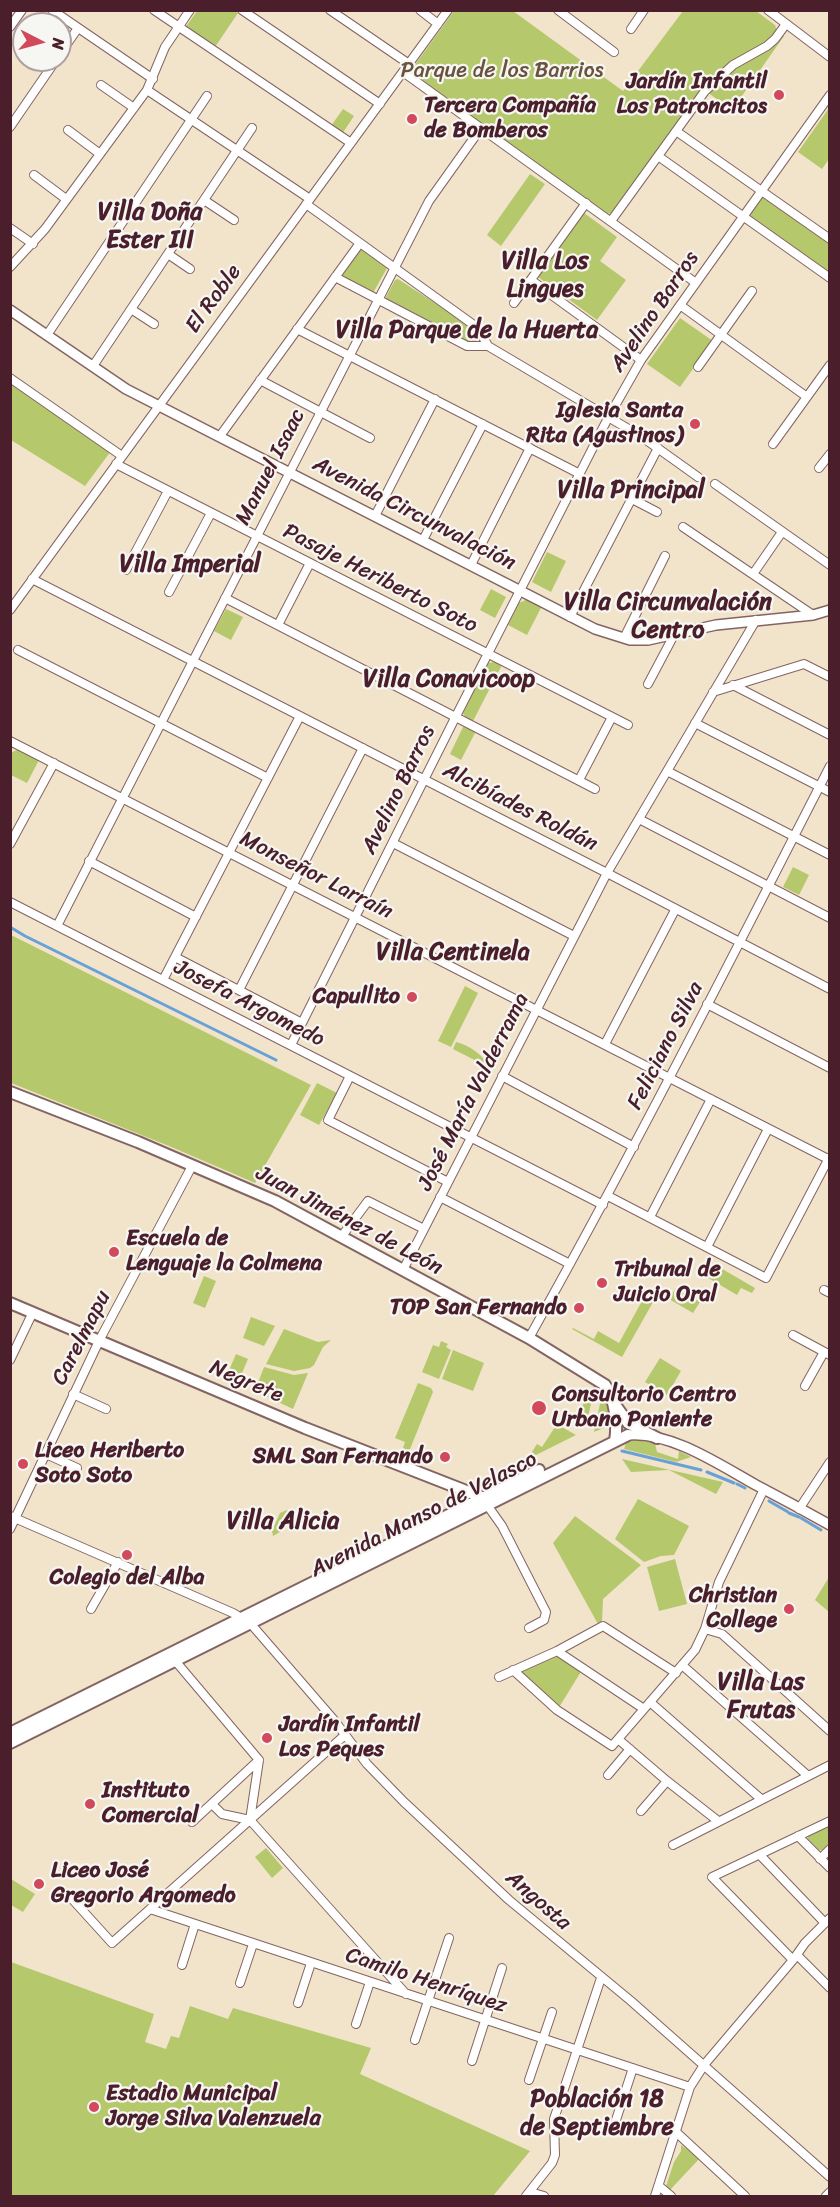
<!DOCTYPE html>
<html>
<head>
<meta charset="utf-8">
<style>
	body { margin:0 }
	#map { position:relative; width:840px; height:2207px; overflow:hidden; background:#f1e4cb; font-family:Sriracha,sans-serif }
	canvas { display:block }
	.frame { position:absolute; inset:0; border:12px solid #4a1f2b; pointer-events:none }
	.north { position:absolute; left:12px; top:12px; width:60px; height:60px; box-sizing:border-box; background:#f6f6f2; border:2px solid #b1a0a2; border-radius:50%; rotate:96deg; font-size:16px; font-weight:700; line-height:24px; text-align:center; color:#4a1f2b }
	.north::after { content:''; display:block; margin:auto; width:21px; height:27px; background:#d1495b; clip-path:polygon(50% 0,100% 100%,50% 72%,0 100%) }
</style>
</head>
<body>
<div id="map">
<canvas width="840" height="2207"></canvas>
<div class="frame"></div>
<div class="north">N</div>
</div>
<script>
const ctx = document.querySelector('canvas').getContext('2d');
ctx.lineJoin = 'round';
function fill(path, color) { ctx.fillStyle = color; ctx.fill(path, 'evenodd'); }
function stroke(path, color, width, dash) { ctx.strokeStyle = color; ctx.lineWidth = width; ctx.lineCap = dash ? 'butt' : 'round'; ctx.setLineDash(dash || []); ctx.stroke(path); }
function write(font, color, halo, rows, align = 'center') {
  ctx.font = font + ' Sriracha,sans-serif'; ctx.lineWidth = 4.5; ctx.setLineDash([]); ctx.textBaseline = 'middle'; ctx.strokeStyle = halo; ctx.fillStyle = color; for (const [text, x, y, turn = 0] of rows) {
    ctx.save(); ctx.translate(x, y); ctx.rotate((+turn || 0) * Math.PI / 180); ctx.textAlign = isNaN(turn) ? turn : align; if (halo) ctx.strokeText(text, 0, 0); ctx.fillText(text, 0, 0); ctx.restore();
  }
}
fill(new Path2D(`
	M197,11H234L238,13L215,47L185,28Z
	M454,11H513L623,91L683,11H756L775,25L777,31L773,36L763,44L722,71L615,212L607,214L415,76L414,66Z
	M782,35L784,36L732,110L707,92L721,78Z
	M829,108V159L822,169L798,152Z
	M343,109L354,116L342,134L331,126Z
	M530,174L545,184L501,246L487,235Z
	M761,191L829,239V278L743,216Z
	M584,213L617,237L600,261L626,280L597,320L538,277Z
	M360,248L387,268L373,293L342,276Z
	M398,279L475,329L478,334L477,340L473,343H467L387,301L386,297L395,280Z
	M680,318L713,341L680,387L647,364Z
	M11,381L111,451L85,486L11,440Z
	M547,552L566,561L551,592L532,582Z
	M491,589L506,597L495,618L480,610Z
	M528,599L542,606L527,635L508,625L519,603Z
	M226,609L243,617L231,640L214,631Z
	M494,662L502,665L473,721L466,718L463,713L488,663Z
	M464,725L476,731L461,760L450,754Z
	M19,749L39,760L27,783L11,775L10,753Z
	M793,867L809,875L799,895L783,887Z
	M11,935L311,1085L255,1183L169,1146L11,1083Z
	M465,986L478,993L451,1047L438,1041Z
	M456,1042C470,1045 484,1056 490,1068L453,1049Z
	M317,1083L337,1093L319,1125L300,1115Z
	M712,1263L755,1288L752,1293L741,1288L737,1295L705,1276Z
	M204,1276L216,1281L205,1308L193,1303Z
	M676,1288L700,1302L693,1313L669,1299Z
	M648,1290L657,1295L622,1357L572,1329L573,1328L594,1339L598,1331L619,1343Z
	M251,1317L275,1326L264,1346L243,1338Z
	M284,1329L318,1342L331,1340L323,1347L314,1365L310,1368L294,1371L266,1364Z
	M441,1341L448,1344L446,1347L451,1350L439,1379L422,1372L433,1345L439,1347Z
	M453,1350L484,1363L473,1391L442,1379Z
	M236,1354L248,1359L237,1385L225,1380Z
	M660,1358L681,1371L667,1395L645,1382Z
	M264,1367L294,1375L308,1373L293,1409L255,1391Z
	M418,1383L431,1388L433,1392L406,1459L400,1457L405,1442L395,1438Z
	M595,1384V1387L587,1421L577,1415Z
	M605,1398L611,1425L594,1432L601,1399Z
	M560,1426L576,1435L534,1456L532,1452L537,1444L542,1447L555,1427L559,1429Z
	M635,1440L655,1443L657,1452L678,1459L679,1451L691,1457L676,1462L624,1449L626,1443Z
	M622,1459L723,1482L716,1494L669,1470L631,1472Z
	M638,1499L689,1526L674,1555L661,1556L644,1562L615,1539Z
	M287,1510L290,1512C293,1523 283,1531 273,1536L272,1531L280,1513Z
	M575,1516L641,1565L603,1599L602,1621L598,1624L553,1543Z
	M675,1559L687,1604L659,1611L647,1567Z
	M829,1577L830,1612H829L815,1600Z
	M554,1655L582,1670L558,1709L520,1672Z
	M829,1826V1843L822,1850H819L808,1839V1836Z
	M266,1848L283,1868L272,1878L255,1857Z
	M11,1879L35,1894L23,1912L11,1905Z
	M11,1962L154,2014L145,2042L166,2049L171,2036L179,2038L190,2006L228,2019L233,2008L371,2048L360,2074L530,2151L493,2196H11Z
	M681,2145L700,2158L670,2190L666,2186L674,2162L681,2151Z`), '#b5c86c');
stroke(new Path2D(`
	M10,927L25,936L276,1060
	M622,1451L701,1470
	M707,1472L734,1483
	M737,1484L745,1488
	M769,1501L788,1512
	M789,1513L799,1517
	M801,1518L821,1530`), '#68a1d7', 3);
const minor = new Path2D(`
	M52,10L153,79
	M154,10L351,143
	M242,10L380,104
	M330,10L409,64
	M420,10L438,24
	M558,10L614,52
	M768,10L830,57
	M10,27L22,10
	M631,29L644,10
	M60,54L78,28
	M403,72L696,283
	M101,85L134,108
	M147,90L310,199
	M10,127L56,60
	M68,130L100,154
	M676,131L830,239
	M658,156L830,278
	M34,175L66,199
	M204,200L234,220
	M306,204L478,328L488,346
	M611,221L705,91L733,65L767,46L775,39L786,24
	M10,228L33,244
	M168,254L190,269
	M10,267L45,229L147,90L165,47L190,10
	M335,277L467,346H488
	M531,280L641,360
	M514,303L586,203
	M680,305L807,397
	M131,309L154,324
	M297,329L580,474
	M47,335L207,96
	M488,346L642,437L698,477
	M93,366L252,128
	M698,367L752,291
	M10,378L122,456
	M260,380L370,438
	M220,436L360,243
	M773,444L830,365
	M116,464L628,725
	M819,468L830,454
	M715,484L830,565
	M632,499L657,512
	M375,516L435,399
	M683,527L813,615
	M423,540L483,424
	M471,565L530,448
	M126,570L168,491
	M753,574L782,532
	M32,579L607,873L830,989
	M169,592L211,513
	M225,598L595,789
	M10,610L448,10
	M570,617L658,448
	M278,625L310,563
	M624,638L665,556
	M18,650L268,778
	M648,684L674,635
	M733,685L830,735
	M713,692L804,664L830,677
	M695,723L830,792
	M10,741L830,1160
	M667,771L830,855
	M579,780L612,717
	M639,819L830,918
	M393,843L574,936
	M10,844L54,763
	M89,861L196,917
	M10,902L603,1205
	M57,926L429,201L481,128
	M175,957L302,1023
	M163,980L300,716
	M239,990L363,748
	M707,1004L830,1068
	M605,1044L675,910
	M291,1045L452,724L608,418L641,360L830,95
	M350,1076L328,1120L448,1182
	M502,1076L634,1147
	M608,1196L766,1278L829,1158
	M440,1197L570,1264
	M650,1217L711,1099
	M342,1236L368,1201L424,1229
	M707,1247L768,1129
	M403,1270L607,873L756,620
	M824,1290L830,1293
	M793,1335L830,1355
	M529,1338C634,1150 732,958 830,766
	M10,1360L33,1312
	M805,1386L824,1352
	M73,1394L106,1409
	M46,1454L77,1468
	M485,1502L502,1526L546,1612L544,1620L529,1628
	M799,1509L830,1462
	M10,1516L233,1613L251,1624L334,1720L367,1764L404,1802L509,1900L631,2001L830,2177
	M10,1529L100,1339L192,1166
	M91,1609L118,1562
	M705,1629L722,1634L830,1731
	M557,1651L644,1709
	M172,1657L259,1760L250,1820L406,1994
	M682,1665L807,1775
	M513,1670L557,1710L612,1746L695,1650L705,1629L719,1582L764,1489
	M499,1677L557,1651L603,1626L676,1673
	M650,1702L761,1799
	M618,1739L667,1781L718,1821
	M608,1775L630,1749
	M212,1804L222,1814L250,1820
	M641,1811L667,1781
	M192,1822L259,1760
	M798,1836L830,1868
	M673,1845L830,1765
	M760,1855L825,1923
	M820,1859L830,1849
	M73,1900L112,1943L345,1735
	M150,1909L690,2087
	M797,1955L830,1988
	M793,1960L712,1877L830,1821
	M182,1965L195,1924
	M240,1983L253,1944
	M298,2003L311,1963
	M356,2024L370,1982
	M415,2040L449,1938
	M472,2061L502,1968
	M529,2080L552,2012
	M615,2123L633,2068
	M676,2132L745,2196
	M659,2186L671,2196
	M530,2192L544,2196
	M526,2196L552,2163L555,2155L554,2119L601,1978
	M655,2196L690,2087L704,2065L793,1960L805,1943L830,1918
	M826,2196L830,2192`);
const tertiary = new Path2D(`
	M10,310L126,389L595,629L630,640H648L716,625L813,615L830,610
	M628,1435C670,1431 720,1465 756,1485C781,1498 805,1511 830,1525`);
const secondary = new Path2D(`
	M10,1092L138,1142L275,1201L529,1338L605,1385C615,1399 618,1424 615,1441
	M10,1303L305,1428L484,1498
	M616,1406L628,1423L657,1438
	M10,1733L539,1470
	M10,1743L628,1435`);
stroke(minor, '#846463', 10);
stroke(tertiary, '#846463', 12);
stroke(secondary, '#846463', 14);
stroke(minor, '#fff', 8);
stroke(tertiary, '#fff', 9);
stroke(secondary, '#fff', 10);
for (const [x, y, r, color] of [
	[779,95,6,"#d1495b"],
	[412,119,6,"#d1495b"],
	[695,424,6,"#d1495b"],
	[412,997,6,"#d1495b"],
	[114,1252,6,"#d1495b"],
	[602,1283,6,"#d1495b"],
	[579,1308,6,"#d1495b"],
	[539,1408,8,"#d1495b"],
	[445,1457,6,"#d1495b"],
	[23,1464,6,"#d1495b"],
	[127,1555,6,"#d1495b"],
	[789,1609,6,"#d1495b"],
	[267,1738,6,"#d1495b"],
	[90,1804,6,"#d1495b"],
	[39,1884,6,"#d1495b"],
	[94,2107,6,"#d1495b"]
]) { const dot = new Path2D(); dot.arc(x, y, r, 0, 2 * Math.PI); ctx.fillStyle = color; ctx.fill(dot); stroke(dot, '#f6f6f2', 2); }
write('22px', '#6a523e', '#f6f6f2', [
	["Parque de los Barrios",502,71]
]);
write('bold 22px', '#4a1f2b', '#f6f6f2', [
	["Jardín Infantil",767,82,"right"],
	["Los Patroncitos",767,107,"right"],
	["Tercera Compañía",424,106],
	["de Bomberos",424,131],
	["Iglesia Santa",683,411,"right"],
	["Rita (Agustinos)",683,436,"right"],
	["Capullito",400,997,"right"],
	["Escuela de",126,1239],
	["Lenguaje la Colmena",126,1264],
	["Tribunal de",614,1270],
	["Juicio Oral",614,1295],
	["TOP San Fernando",567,1308,"right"],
	["Consultorio Centro",552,1395],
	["Urbano Poniente",552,1420],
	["Liceo Heriberto",35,1451],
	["Soto Soto",35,1476],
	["SML San Fernando",433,1457,"right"],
	["Colegio del Alba",127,1578,"center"],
	["Christian",777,1596,"right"],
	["College",777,1621,"right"],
	["Jardín Infantil",279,1725],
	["Los Peques",279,1750],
	["Instituto",102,1791],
	["Comercial",102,1816],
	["Liceo José",51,1871],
	["Gregorio Argomedo",51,1896],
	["Estadio Municipal",106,2094],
	["Jorge Silva Valenzuela",106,2119]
], 'left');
write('22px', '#4a1f2b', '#f6f6f2', [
	["El Roble",214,299,-54],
	["Avelino Barros",655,312,-56],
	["Manuel Isaac",271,467,-63],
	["Avenida Circunvalación",414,514,27],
	["Pasaje Heriberto Soto",380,579,27],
	["Avelino Barros",399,790,-64],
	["Alcibíades Roldán",520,808,27],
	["Monseñor Larraín",316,876,27],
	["Josefa Argomedo",249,1004,27],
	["Feliciano Silva",666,1046,-63],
	["José María Valderrama",474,1092,-63],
	["Juan Jiménez de León",349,1221,28],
	["Carelmapu",82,1338,-63],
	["Negrete",246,1382,23],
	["Avenida Manso de Velasco",424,1515,-27],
	["Angosta",538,1901,41],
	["Camilo Henríquez",426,1981,18]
]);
write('bold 24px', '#4a1f2b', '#f6f6f2', [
	["Villa Doña",150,213],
	["Ester III",150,241],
	["Villa Los",545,262],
	["Lingues",545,290],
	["Villa Parque de la Huerta",467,331],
	["Villa Principal",631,491],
	["Villa Imperial",190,565],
	["Villa Circunvalación",668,603],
	["Centro",668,631],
	["Villa Conavicoop",449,680],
	["Villa Centinela",453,953],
	["Villa Alicia",283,1522],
	["Villa Las",761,1683],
	["Frutas",761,1711],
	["Población 18",597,2100],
	["de Septiembre",597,2128]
]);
</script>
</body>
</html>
